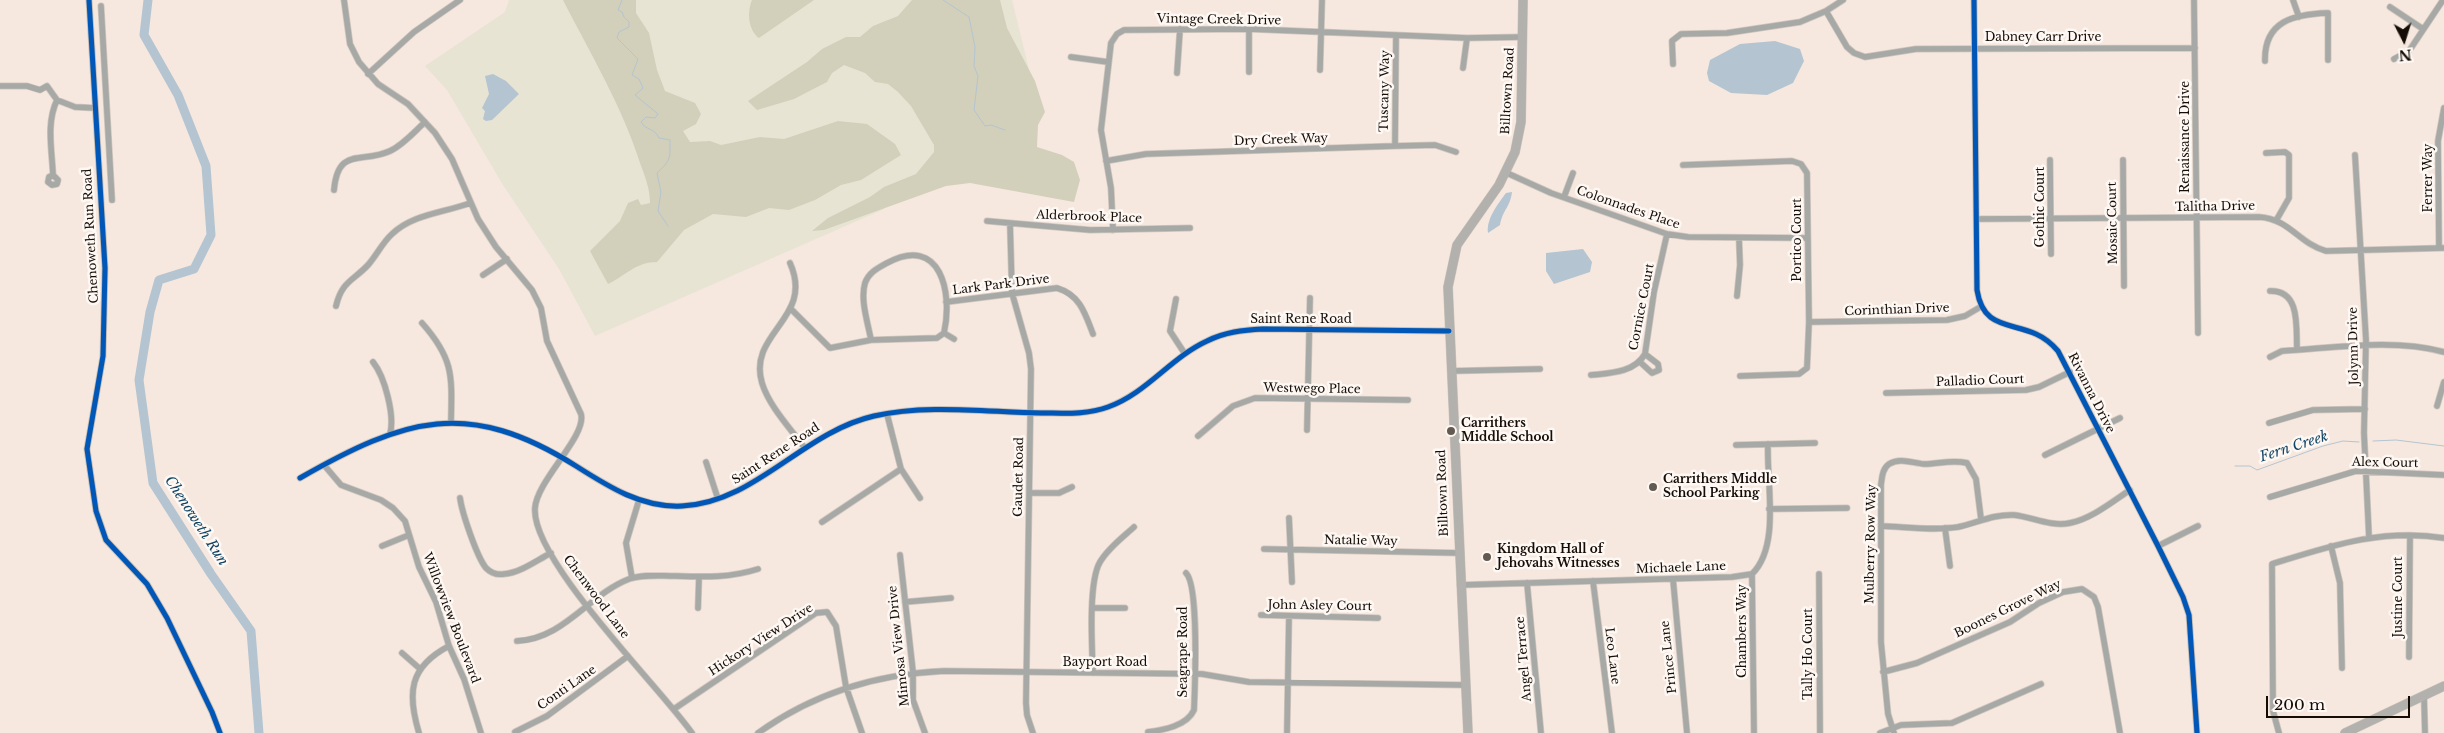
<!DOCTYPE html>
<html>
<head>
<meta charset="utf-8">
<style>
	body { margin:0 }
	#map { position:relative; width:2444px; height:733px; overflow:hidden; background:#f6e8df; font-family:"Libre Baskerville",serif }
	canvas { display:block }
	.north { position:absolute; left:2379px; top:15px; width:50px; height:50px; -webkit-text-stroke:4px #fef8f4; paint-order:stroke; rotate:175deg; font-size:14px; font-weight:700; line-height:20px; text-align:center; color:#150c05 }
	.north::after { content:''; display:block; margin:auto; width:18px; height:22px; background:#150c05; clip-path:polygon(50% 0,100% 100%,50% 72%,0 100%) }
	.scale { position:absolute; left:2266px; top:696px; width:144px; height:22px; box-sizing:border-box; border:2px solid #150c05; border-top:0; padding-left:6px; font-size:15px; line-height:18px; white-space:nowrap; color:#150c05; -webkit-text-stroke:4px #fef8f4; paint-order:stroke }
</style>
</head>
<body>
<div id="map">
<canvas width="2444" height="733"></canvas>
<div class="north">N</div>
<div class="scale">200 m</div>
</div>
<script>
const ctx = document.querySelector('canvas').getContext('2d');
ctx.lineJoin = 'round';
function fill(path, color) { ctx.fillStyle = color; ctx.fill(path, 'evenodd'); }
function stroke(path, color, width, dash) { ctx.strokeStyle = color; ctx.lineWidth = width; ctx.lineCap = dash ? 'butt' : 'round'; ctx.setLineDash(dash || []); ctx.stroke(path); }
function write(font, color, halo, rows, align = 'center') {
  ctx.font = font + ' "Libre Baskerville",serif'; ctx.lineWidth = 5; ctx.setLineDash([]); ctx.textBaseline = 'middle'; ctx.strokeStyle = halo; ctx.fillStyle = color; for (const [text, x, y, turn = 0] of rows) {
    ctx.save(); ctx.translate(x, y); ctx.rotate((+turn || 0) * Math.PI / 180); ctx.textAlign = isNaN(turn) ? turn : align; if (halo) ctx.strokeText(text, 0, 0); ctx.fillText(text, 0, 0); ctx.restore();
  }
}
fill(new Path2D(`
	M509,0H1012L1041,118L882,210L595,336L559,269L503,185L447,90L425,66L505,12Z`), '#e7e4d4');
fill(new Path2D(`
	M563,0H636V13L649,33L657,70L665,91L695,103L701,114L696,124L683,131L690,142L710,141L721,145L760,137L784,139L838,121L867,124L895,144L901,155L861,180L841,185L815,200L789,210L769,208L746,217L713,214L684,230L657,262C636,262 625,276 608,284L590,251L620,221L628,203L638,199L641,205L650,203C650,189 645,176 640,163C622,106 590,53 563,0Z
	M752,0H814L759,38C748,30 747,12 752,0Z
	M912,0H1000L1007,28L1035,81L1045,112L1038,125L1037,147L1062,155L1074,162L1080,180L1074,202L970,183L946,186L824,230L812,231L828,218L870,197L884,187L916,174L934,152V145L911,106L898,92L888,84L875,82L865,73L844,65L832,73L827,82L794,99L757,110L748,101L807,62L822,49L846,37H860L873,26L898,16Z`), '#d2d0bb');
fill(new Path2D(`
	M1775,41L1800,49L1804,61L1793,83L1767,95L1731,93L1709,81L1707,73L1710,60L1740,44Z
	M493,74L506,81L519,94L492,120L486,121L483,119L485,111L482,108L489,94L485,76Z
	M1512,192C1510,208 1503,209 1500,225L1488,233C1486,219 1498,204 1506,193Z
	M1583,249L1592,262L1590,272L1554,284L1546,271V253Z`), '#b4c4d1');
stroke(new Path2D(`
	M622,0L618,10L622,12L624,17L629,22V27L619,32L617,38L638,59L632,75L639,79L643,88L635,95L658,114L655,118L646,117L641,122C646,131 654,127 659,138L670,140C670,159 671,160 657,173L661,192L658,211L668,226
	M943,0L969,17L975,47L974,66L978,76L974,110L985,126L991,125L1005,130
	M2373,441L2396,440L2444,446
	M2235,466H2250L2257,470L2323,446L2343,441L2359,442`), '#b4c4d1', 1);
stroke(new Path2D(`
	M148,0L144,35L178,95L206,166L211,235L194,269L159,280L150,312L139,380L153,483L211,574L251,631L259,733`), '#b4c4d1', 9);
const street = new Path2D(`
	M89,0L105,268L103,356L87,449L96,511L106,540L147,584L167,618L212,712L220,733
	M344,0L350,44L359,62L378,84L408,104L435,133L452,159L478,219L496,247L532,290L541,308L547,341L581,414C587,436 537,480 535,508C531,560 659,686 692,733
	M1974,0L1977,290C1983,328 2008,322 2036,334C2045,338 2052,344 2058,351L2158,546L2183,597L2189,615L2197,733
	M2194,0L2198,333
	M2293,0L2299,17
	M101,6L112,200
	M2390,7L2423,29
	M1826,11L1847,47L1854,53L1865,57L1916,49L2195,48
	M1071,57L1108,62
	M2394,59L2409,51L2443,0
	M2265,61C2264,21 2294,14 2328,13V60
	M1673,64L1672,41L1681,34L1727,33L1800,22L1826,11L1843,0
	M1463,68L1467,38
	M1320,70L1322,0
	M1249,72V29
	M1177,73L1180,29
	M368,74L414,32L460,0
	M0,86H27L40,90L47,86L57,100L75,107L95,108
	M1395,146L1396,36
	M2266,153L2285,152L2289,155V198L2277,219
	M2355,155L2366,340L2364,433L2369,537
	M2050,160L2051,254
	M2123,160L2124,286
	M1106,161L1146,154L1395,146L1435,145L1456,152
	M1683,165L1792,161L1801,164L1807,173L1809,322L1807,368L1799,374L1740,376
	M1507,173L1551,193L1667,234L1688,237L1808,238
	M53,175L58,180L57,184L52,185L48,182L49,177L53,175C52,150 46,123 57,100
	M334,190C338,146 362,164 390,151C403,145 414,132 425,122
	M1564,197L1573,173
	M1977,219L2259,217C2290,219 2298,243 2326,251L2444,248
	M987,221L1090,230L1190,228
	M1010,223L1012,293L1029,353L1031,369L1026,703L1027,715L1033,733
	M1113,230L1111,188L1101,130L1111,43L1117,34L1124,30L1249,29L1467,38L1523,37
	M2439,248L2438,141L2444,108
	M790,263C815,319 747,332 762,383C769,406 790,428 804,447
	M483,275L507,259
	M2270,291C2301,290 2296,328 2297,350
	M1737,296L1740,265L1739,238
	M1176,299L1170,331L1185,354
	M946,302L1057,288C1080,295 1085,313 1093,334
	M336,306C342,281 353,281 368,265C377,255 382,243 392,234C413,214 443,213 470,203
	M791,309L830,348L871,340L937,338L944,333
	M1809,322L1947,320L1965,316L1982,306
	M422,323C454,359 452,376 451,422
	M944,333L954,339
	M871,340C868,323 860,300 865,283C869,272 878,268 887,263C941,234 953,293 944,333
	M2270,357L2282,351C2335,348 2393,338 2444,352
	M373,362C385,377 395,416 390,434
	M1640,362L1652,373L1659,370L1658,364L1645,354
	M1451,371L1540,369
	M1591,375C1610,373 1634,373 1645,354L1654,292L1667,234
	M1886,393L2026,390L2039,387L2070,372
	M2437,406L2444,382
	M887,414L901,469L920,498
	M2269,423L2313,410L2365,409
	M1307,430L1310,298
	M1198,436L1233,406L1255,398L1408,400
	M1736,445L1815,443
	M2045,455L2120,418
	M706,462L718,499
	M324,465L341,485L381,500L393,508L405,521L419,567L436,602L449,646L464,679L481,733
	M300,478C405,418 468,398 576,466C609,487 642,508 682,506C755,503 803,432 874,416C927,404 986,412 1041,413C1063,413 1086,415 1108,407C1147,393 1170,358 1207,341C1225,332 1243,330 1263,329L1449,331
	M1030,493H1059L1072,487
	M2270,497L2356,471L2444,475
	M460,498C462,513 477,557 486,568C491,573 498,575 504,574C520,573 537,560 551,553
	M1769,509L1847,508
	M1289,518L1292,582
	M822,522L901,469
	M1882,526C1907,527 1933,531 1958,527C1977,523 1993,514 2014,515C2032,517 2051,527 2070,523C2091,519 2112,502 2130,490
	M1945,528L1950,566
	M382,546L409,535
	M2158,546L2198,526
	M2331,546L2340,583L2342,668
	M1264,549L1459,553
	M900,555L913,672V700L925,733
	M1819,574L1820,733
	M632,578L626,543L639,500
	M1673,579L1687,733
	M1593,581L1612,733
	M1527,583L1541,733
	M1460,585L1732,577L1752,574
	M905,602L951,598
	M698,608L699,577
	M1093,608H1125
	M1261,615L1378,618
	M517,641C564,639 588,595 629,579C643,574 660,576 675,576C704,577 730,578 758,569
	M402,653L419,668
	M2409,657L2410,536
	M1883,672L1917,663L2010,622L2039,603L2063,592L2082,589L2094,597L2098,607L2120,733
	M1093,673C1092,648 1088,582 1100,562C1108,548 1123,537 1134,527
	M2424,696L2425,733
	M674,709L816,613L827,612L836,626L846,687L862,733
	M515,732L547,716L628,656
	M1148,732C1163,730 1187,726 1194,710C1195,687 1199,585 1186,573
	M419,733C407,693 409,667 449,646
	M758,733C814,693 876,674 944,671L1202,674L1249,682L1465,685
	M1287,733L1289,616
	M1754,733L1752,574C1781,546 1766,481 1768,444
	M1880,733L1901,725L1952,723L2041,684
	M1894,733L1888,714L1881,642V485C1882,478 1882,469 1889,464C1900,457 1912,463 1924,464C1939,464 1952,459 1967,463L1976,479L1981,519
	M2279,733L2273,711L2272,564C2330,546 2382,528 2444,538`);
const secondary = new Path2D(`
	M1468,733L1448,287L1457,245L1499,185L1515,152L1521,122L1523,0
	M2345,733L2444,686`);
stroke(street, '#d0c6be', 7);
stroke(secondary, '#d0c6be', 10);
stroke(street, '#a7a9a6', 5.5);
stroke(secondary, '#b3b1ad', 9);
stroke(new Path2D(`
	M89,0L105,268L103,356L87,449L96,511L106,540L147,584L167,618L212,712L220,733
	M1974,0L1977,290C1983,328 2008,322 2036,334C2045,338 2052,344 2058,351L2158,546L2183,597L2189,615L2197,733
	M300,478C405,418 468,398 576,466C609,487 642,508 682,506C755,503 803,432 874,416C927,404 986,412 1041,413C1063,413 1086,415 1108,407C1147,393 1170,358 1207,341C1225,332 1243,330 1263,329L1449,331`), '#0057b8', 5);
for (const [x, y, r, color] of [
	[1451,431,5,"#645951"],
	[1653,487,5,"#645951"],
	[1487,557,5,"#645951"]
]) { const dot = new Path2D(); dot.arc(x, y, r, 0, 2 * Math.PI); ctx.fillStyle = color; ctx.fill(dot); stroke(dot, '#fef8f4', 2); }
write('12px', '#150c05', '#fef8f4', [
	["Vintage Creek Drive",1219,20,1],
	["Dabney Carr Drive",2043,38],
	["Tuscany Way",1385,91,-89],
	["Billtown Road",1508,91,-87],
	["Renaissance Drive",2186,137,-90],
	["Dry Creek Way",1281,140,-2],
	["Ferrer Way",2429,178,-90],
	["Gothic Court",2041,207,-90],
	["Talitha Drive",2215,207,-1],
	["Colonnades Place",1628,208,19],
	["Alderbrook Place",1089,217,2],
	["Mosaic Court",2113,223,-91],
	["Chenoweth Run Road",91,236,-93],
	["Portico Court",1798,240,-90],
	["Lark Park Drive",1001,285,-7],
	["Cornice Court",1642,307,-79],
	["Corinthian Drive",1897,310,-2],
	["Saint Rene Road",1301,320],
	["Jolynn Drive",2354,346,-91],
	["Palladio Court",1980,381,-2],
	["Westwego Place",1312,389,1],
	["Rivanna Drive",2091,393,63],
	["Saint Rene Road",776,454,-33],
	["Alex Court",2385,463,1],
	["Gaudet Road",1019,477,-89],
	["Billtown Road",1443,493,-92],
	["Natalie Way",1361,541,1],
	["Mulberry Row Way",1871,544,-89],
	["Michaele Lane",1681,568,-2],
	["Chenwood Lane",596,597,53],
	["Justine Court",2399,597,-90],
	["John Asley Court",1320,606,1],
	["Boones Grove Way",2008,609,-26],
	["Willowview Boulevard",451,618,69],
	["Chambers Way",1743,631,-90],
	["Hickory View Drive",761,640,-33],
	["Mimosa View Drive",899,646,-96],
	["Seagrape Road",1184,652,-90],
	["Tally Ho Court",1809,654,-90],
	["Leo Lane",1612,656,83],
	["Prince Lane",1669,657,-96],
	["Angel Terrace",1524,659,-95],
	["Bayport Road",1105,663],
	["Conti Lane",567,688,-35]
]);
write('bold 12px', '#150c05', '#fef8f4', [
	["Carrithers",1461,424],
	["Middle School",1461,438],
	["Carrithers Middle",1663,480],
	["School Parking",1663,494],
	["Kingdom Hall of",1497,550],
	["Jehovahs Witnesses",1497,564]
], 'left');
write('italic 14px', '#124463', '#fef8f4', [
	["Fern Creek",2294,447,-18],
	["Chenoweth Run",196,521,57]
]);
</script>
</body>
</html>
